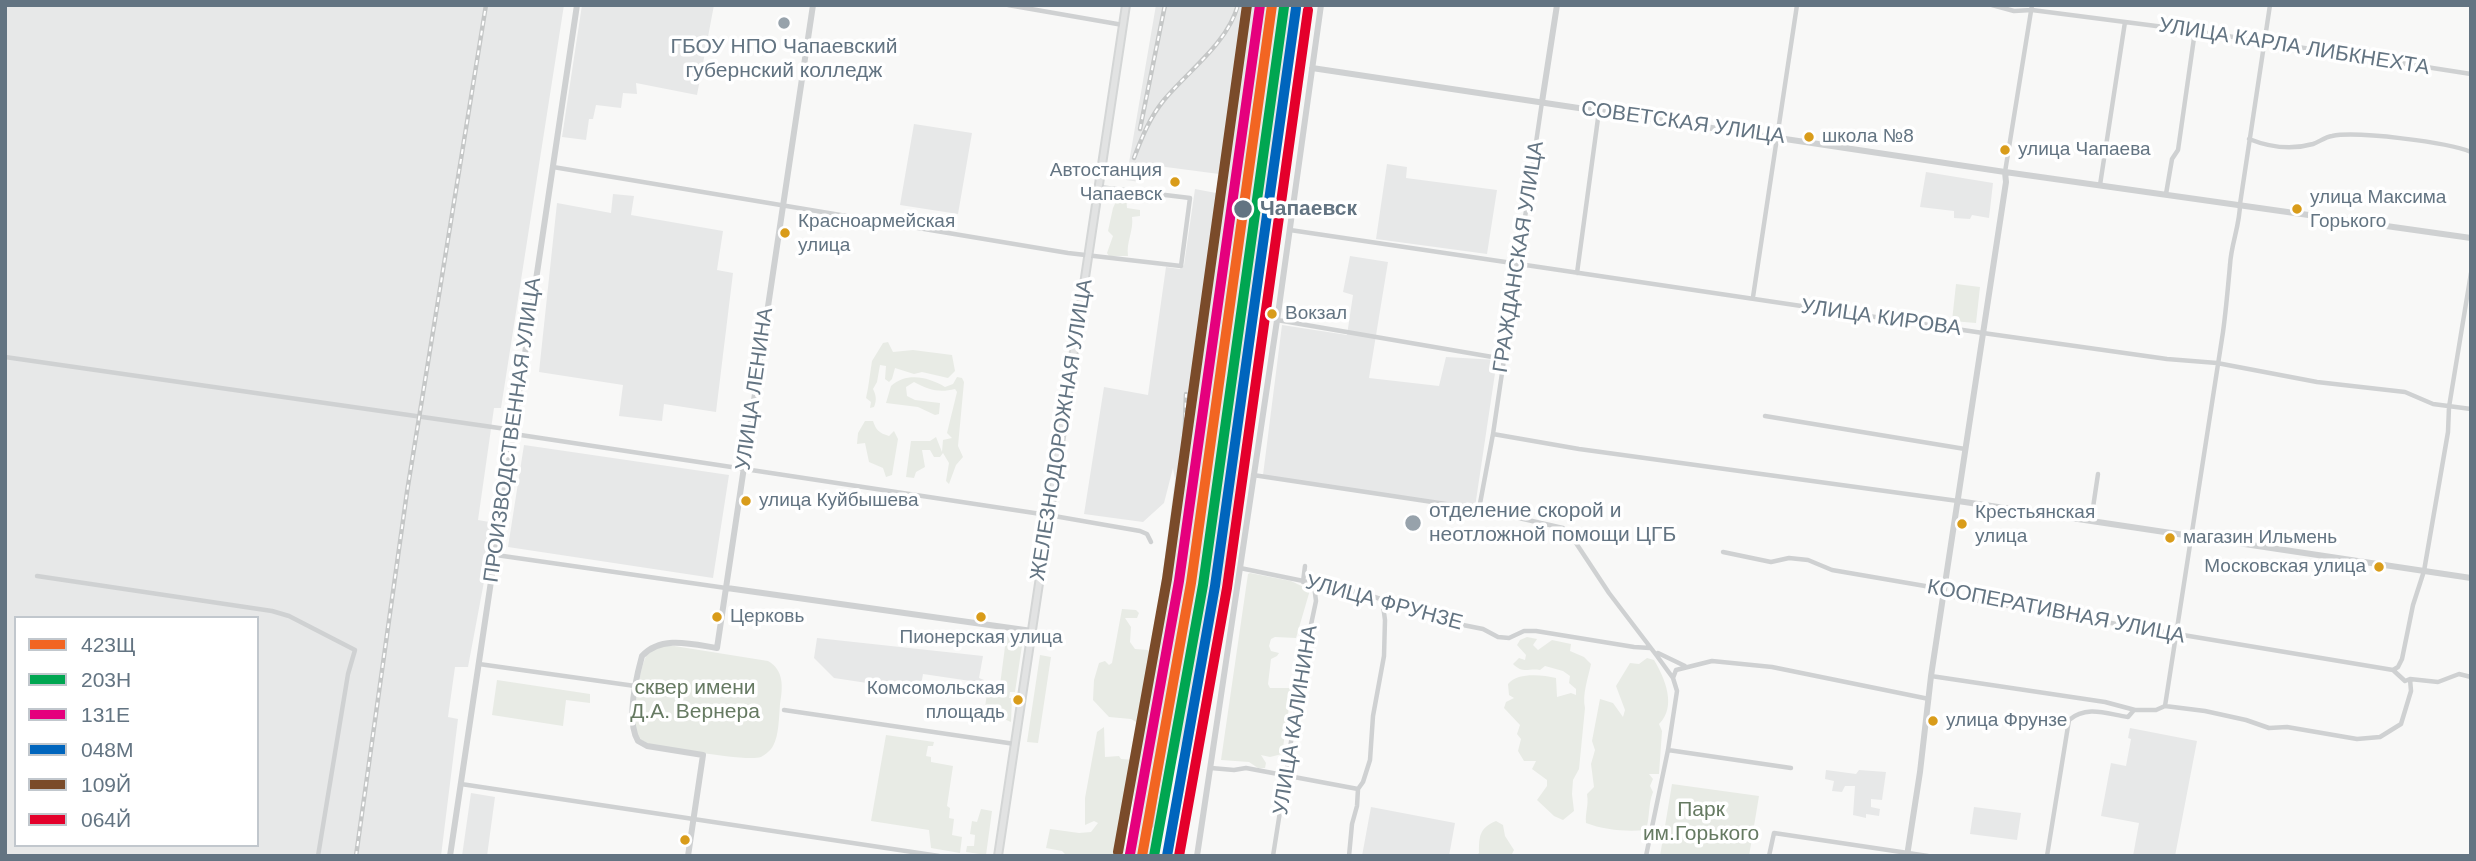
<!DOCTYPE html>
<html>
<head>
<meta charset="utf-8">
<style>
	body { margin:0 }
	#map { position:relative; width:2476px; height:861px; overflow:hidden; background:#f8f8f7; font-family:Helvetica,sans-serif }
	canvas { display:block }
	.frame { position:absolute; inset:0; border:7px solid #637482; pointer-events:none }
	.legend { position:absolute; left:14px; top:616px; width:245px; height:231px; box-sizing:border-box; background:#fff; border:2px solid #c1c7cd; margin:0; padding:9px 12px; list-style:none; font-size:21px; color:#637482 }
	.legend li { display:flex; align-items:center; gap:14px; height:35px }
	.legend b { width:35px; border:2px solid #c1c7cd }
</style>
</head>
<body>
<div id="map">
<canvas width="2476" height="861"></canvas>
<div class="frame"></div>
<ul class="legend">
<li><b style="height:9px;background:#f26522"></b>423Щ</li>
<li><b style="height:9px;background:#00a651"></b>203Н</li>
<li><b style="height:9px;background:#e5007d"></b>131Е</li>
<li><b style="height:9px;background:#0065bd"></b>048М</li>
<li><b style="height:9px;background:#7a4b2a"></b>109Й</li>
<li><b style="height:9px;background:#e4002b"></b>064Й</li>
</ul>
</div>
<script>
const ctx = document.querySelector('canvas').getContext('2d');
ctx.lineJoin = 'round';
function fill(path, color) { ctx.fillStyle = color; ctx.fill(path, 'evenodd'); }
function stroke(path, color, width, dash) { ctx.strokeStyle = color; ctx.lineWidth = width; ctx.lineCap = dash ? 'butt' : 'round'; ctx.setLineDash(dash || []); ctx.stroke(path); }
function write(font, color, halo, rows, align = 'center') {
  ctx.font = font + ' Helvetica,sans-serif'; ctx.lineWidth = 7; ctx.setLineDash([]); ctx.textBaseline = 'middle'; ctx.strokeStyle = halo; ctx.fillStyle = color; for (const [text, x, y, turn = 0] of rows) {
    ctx.save(); ctx.translate(x, y); ctx.rotate((+turn || 0) * Math.PI / 180); ctx.textAlign = isNaN(turn) ? turn : align; if (halo) ctx.strokeText(text, 0, 0); ctx.fillText(text, 0, 0); ctx.restore();
  }
}
fill(new Path2D(`
	M5,5H564L501,408H494L478,520L495,523L468,667H455L448,717L458,719L441,856H5ZM16,618H257V845H16Z
	M582,5H714L697,95L636,83L637,94L623,93L621,108L596,105L593,119H589L586,140L562,137Z
	M1156,5H1301V13L1269,226L1225,569L1206,668L1174,767L1172,789L1155,830L1151,856H1126L1175,479L1173,468L1164,503L1143,522L1084,514L1104,387L1148,395L1166,267L1180,269L1184,265L1195,189L1216,193L1219,174L1143,164L1140,182L1126,180Z
	M914,124L972,133L958,214L900,205Z
	M1387,164L1407,167L1406,178L1497,190L1487,254L1376,239Z
	M1926,172L1993,183L1989,218L1972,215L1970,219L1954,218V211L1920,207Z
	M613,194L634,196L631,215L723,231L717,270L733,273L716,412L664,404L662,421L619,416L623,385L539,372L557,203L611,213Z
	M1350,256L1388,262L1369,378L1439,386L1446,357L1497,360L1475,507L1263,475L1282,325L1347,335L1353,295L1343,292Z
	M524,445L729,475L713,578L508,547Z
	M817,638L983,656L979,678L984,680V683L923,674L920,691L834,678L814,658Z
	M2130,728L2197,741L2175,856H2133L2139,823L2101,816L2111,763L2126,766L2131,739L2128,738Z
	M1826,770L1856,774L1859,770L1886,772L1882,800L1871,799V807L1880,809L1879,816L1866,814V818L1853,815L1855,786H1845L1842,792L1832,791L1834,781L1825,779Z
	M471,793L495,797L487,856H462Z
	M1371,807L1455,823L1449,856H1362Z
	M1974,807L2021,813L2017,840L1970,834Z`), '#e7e8e8');
fill(new Path2D(`
	M1119,195L1126,196L1127,208L1140,210V216L1132,217C1134,230 1126,242 1128,256H1109L1107,253L1113,236L1108,231L1113,208Z
	M1956,284L1980,287L1976,323L1952,321Z
	M888,342L893,352L913,350L952,355L955,371L948,378L922,372L914,374L895,368L892,379L889,382L885,379L886,366L880,365L877,382L873,389C876,395 877,400 874,407L870,408L871,402L866,398L868,388L872,361L883,343Z
	M957,377L962,378L964,382L958,446L963,457L956,465L949,484L946,481L949,463L943,453L940,457H934L930,450H922L925,467L916,472L914,478L906,477L911,441H930L936,437L942,452L943,440L952,438L947,433L957,392L955,389C939,393 929,390 914,382L906,387L907,396L915,400L940,403L939,414L935,415L918,407L886,403L891,386C907,372 928,377 945,387L953,384Z
	M865,421H873C876,430 879,433 889,436L894,431L898,439L892,475L886,477L883,468L869,462L865,443L857,444L858,433Z
	M1250,573L1291,581L1310,590L1296,638L1275,637L1271,639L1269,646L1271,651L1279,653L1277,656L1271,659L1268,684L1270,688H1289L1291,694L1282,754L1270,757L1261,755L1266,763L1265,768H1258L1249,762L1221,760L1248,574Z
	M1122,609L1136,610L1139,613L1137,618H1125L1131,627L1130,642L1135,649L1148,650L1152,654L1138,723L1131,719L1109,717L1093,700L1094,680L1099,663L1105,661L1109,665L1112,663Z
	M996,635L1023,639L1015,692H1010L1009,698H1012L1011,722L1002,718L1001,721L985,719L984,716L988,684L1000,685L1006,639L996,637Z
	M1527,637L1537,639L1533,645L1538,650L1552,640L1571,644L1570,651L1584,657L1591,664C1588,678 1582,695 1585,708L1579,769L1573,780L1572,794L1574,811L1563,820L1554,816L1537,800L1547,786V780L1532,769L1536,761H1524L1518,751L1521,739L1517,734L1520,725L1504,708L1506,702L1514,698L1509,695L1508,684C1518,672 1542,675 1556,678L1557,697L1571,693L1576,695V689L1569,683L1570,676L1563,671L1545,666L1540,670C1528,668 1523,674 1513,664L1519,658L1525,660L1526,655L1517,645L1520,640Z
	M668,645L768,661C784,670 783,687 780,704C779,716 779,736 773,746C771,750 765,755 761,757C745,762 669,747 648,744C644,741 638,739 636,733C631,722 640,662 648,653C653,648 661,647 668,645Z
	M1040,655L1051,657L1038,743L1027,742Z
	M1647,658L1654,660C1665,678 1677,707 1659,724L1662,731L1659,774H1649L1653,779L1650,786L1653,792C1648,805 1650,817 1646,830C1627,832 1604,830 1586,823C1585,812 1589,806 1587,794L1594,787L1591,764L1595,750L1592,741L1600,699L1613,703L1623,717L1625,710L1616,686L1630,663L1639,664Z
	M497,680L590,694V703L566,700L563,726L492,715Z
	M1104,727L1105,757L1119,756L1121,759L1135,760L1124,856H1067L1062,851L1046,848L1050,829L1079,833L1091,832L1098,823L1094,821L1085,825V798L1097,732Z
	M886,735L934,742L933,746H928L926,756L931,757V762L953,766L947,806L950,808L949,818L954,819L952,835L962,837L960,853L931,848L929,830L871,821Z
	M1672,784L1759,796L1749,856H1660Z
	M981,809L992,811L986,855L966,852L967,846H974L975,835L970,834L972,821L977,822Z
	M1496,821L1503,825L1505,836L1514,850L1511,856H1476L1479,853C1479,837 1479,828 1496,821Z`), '#e8ebe5');
const secondary = new Path2D(`
	M998,856L1126,5`);
stroke(secondary, '#d4d6d6', 10);
stroke(new Path2D(`
	M1008,5L1123,25
	M1992,5L2014,11L2032,10L2195,31L2471,74
	M2249,139C2269,147 2292,150 2313,144C2319,142 2325,137 2332,136C2357,131 2447,142 2471,152
	M553,167L1068,253L1181,266L1190,198L1099,187
	M2005,172L2032,5
	M2100,185L2125,22
	M2166,194L2172,159L2178,150L2195,31
	M1290,230L1983,333L2167,359L2217,363L2317,382L2405,392L2433,404L2471,409
	M1577,273L1599,111
	M1753,297L1797,5
	M1277,320L1504,359
	M5,357L513,430
	M1765,416L1965,449
	M514,434L1054,516L1140,531L1147,534L1151,542
	M1493,434L1579,449L1958,501
	M1253,475L1479,509L1563,528L1572,537L1609,593L1657,656L1673,678L1677,691L1668,750L1646,856
	M1479,509L1493,434L1542,102
	M2091,521L2098,474
	M1723,552L1771,562L1789,558L1808,560L1832,570L1925,586L1943,595L2393,670
	M496,555L726,588
	M1240,568L1362,593L1458,624L1483,629L1498,637L1509,638L1524,631H1536L1634,647L1650,648
	M37,576L272,611L289,616L355,650L348,674L318,856
	M1303,582L1305,566
	M1658,653L1685,666
	M479,664L635,686
	M1931,676L2105,702L2135,710H2156L2165,706L2205,711L2246,720L2269,728L2287,727L2357,739L2380,737L2401,724L2411,691L2410,679L2405,681L2393,670L2398,667L2402,659L2413,605L2424,571L2448,432L2449,407L2471,273
	M1673,678L1676,670L1712,661L1772,667L1929,699
	M2410,679L2438,682L2459,674L2471,677
	M2165,706L2223,332C2226,310 2228,287 2230,265C2231,244 2240,225 2240,204L2270,5
	M784,710L1015,744
	M1668,750L1791,768
	M1211,768L1234,770L1246,768L1358,789
	M461,784L939,856
	M1273,856L1305,653L1316,601L1314,585
	M1349,856L1352,824L1357,806L1358,789L1363,782L1370,760L1373,716L1384,656L1385,620L1382,598
	M1769,856L1774,833L1928,856
	M2047,856L2069,720C2087,705 2107,714 2128,717L2134,710`), '#cfd1d2', 4.5);
stroke(new Path2D(`
	M1312,68L2005,172L2471,238
	M1542,102L1557,5
	M1958,501L2471,578
	M727,588L1032,631
	M450,856L577,5
	M688,856L703,755L647,746L638,741C626,721 636,678 642,656C661,635 692,644 717,648L813,5
	M1197,856L1279,307L1321,5
	M1907,856L1920,772L1931,676L2006,182L2005,172`), '#cfd1d2', 6);
stroke(secondary, '#e2e3e3', 6);
const rail = new Path2D(`
	M1140,129L1165,5
	M1276,142L1294,5
	M1134,158C1142,137 1150,117 1164,100C1189,70 1227,44 1238,5
	M1224,167L1246,17
	M1174,547L1177,502L1184,451L1186,394
	M1151,826L1159,774
	M356,856L407,492L486,5`);
stroke(rail, '#c5c7c7', 4.5);
stroke(rail, '#fff', 2, [5]);
stroke(new Path2D(`
	M1142,856L1191,583L1272,5`), '#f26522', 10);
stroke(new Path2D(`
	M1154,856L1203,585L1284,7`), '#00a651', 10);
stroke(new Path2D(`
	M1130,854L1179,581L1260,5`), '#e5007d', 10);
stroke(new Path2D(`
	M1167,856L1215,586L1296,8`), '#0065bd', 10);
stroke(new Path2D(`
	M1118,852L1167,579L1247,5`), '#7a4b2a', 10);
stroke(new Path2D(`
	M1179,856L1227,588L1308,10`), '#e4002b', 10);
for (const [x, y, r, color] of [
	[784,23,7,"#97a2ab"],
	[1809,137,6,"#d99c1a"],
	[2005,150,6,"#d99c1a"],
	[1175,182,6,"#d99c1a"],
	[1243,209,10,"#637482"],
	[2297,209,6,"#d99c1a"],
	[785,233,6,"#d99c1a"],
	[1272,314,6,"#d99c1a"],
	[746,501,6,"#d99c1a"],
	[1413,523,9,"#97a2ab"],
	[1962,524,6,"#d99c1a"],
	[2170,538,6,"#d99c1a"],
	[2379,567,6,"#d99c1a"],
	[717,617,6,"#d99c1a"],
	[981,617,6,"#d99c1a"],
	[1018,700,6,"#d99c1a"],
	[1933,721,6,"#d99c1a"],
	[685,840,6,"#d99c1a"]
]) { const dot = new Path2D(); dot.arc(x, y, r, 0, 2 * Math.PI); ctx.fillStyle = color; ctx.fill(dot); stroke(dot, '#fff', 2.5); }
write('19px', '#637482', '#fff', [
	["школа №8",1822,137],
	["улица Чапаева",2018,150],
	["Автостанция",1162,171,"right"],
	["Чапаевск",1162,195,"right"],
	["улица Максима",2310,198],
	["Горького",2310,222],
	["Красноармейская",798,222],
	["улица",798,246],
	["Вокзал",1285,314],
	["улица Куйбышева",759,501],
	["Крестьянская",1975,513],
	["улица",1975,537],
	["магазин Ильмень",2183,538],
	["Московская улица",2366,567,"right"],
	["Церковь",730,617],
	["Пионерская улица",981,638,"center"],
	["Комсомольская",1005,689,"right"],
	["площадь",1005,713,"right"],
	["улица Фрунзе",1946,721]
], 'left');
write('21px', '#637482', '#fff', [
	["ГБОУ НПО Чапаевский",784,47],
	["губернский колледж",784,71],
	["отделение скорой и",1429,511,"left"],
	["неотложной помощи ЦГБ",1429,535,"left"]
]);
write('21px', '#637482', '#fff', [
	["УЛИЦА КАРЛА ЛИБКНЕХТА",2294,47,9],
	["СОВЕТСКАЯ УЛИЦА",1683,123,8],
	["ГРАЖДАНСКАЯ УЛИЦА",1519,257,-81],
	["УЛИЦА КИРОВА",1881,318,8],
	["УЛИЦА ЛЕНИНА",755,389,-82],
	["ПРОИЗВОДСТВЕННАЯ УЛИЦА",513,430,-82],
	["ЖЕЛЕЗНОДОРОЖНАЯ УЛИЦА",1062,430,-81],
	["УЛИЦА ФРУНЗЕ",1384,603,15],
	["КООПЕРАТИВНАЯ УЛИЦА",2056,612,11],
	["УЛИЦА КАЛИНИНА",1296,720,-81]
]);
write('bold 21px', '#637482', '#fff', [
	["Чапаевск",1260,209]
], 'left');
write('21px', '#667a62', '#fff', [
	["сквер имени",695,688],
	["Д.А. Вернера",695,712],
	["Парк",1701,810],
	["им.Горького",1701,834]
]);
</script>
</body>
</html>
